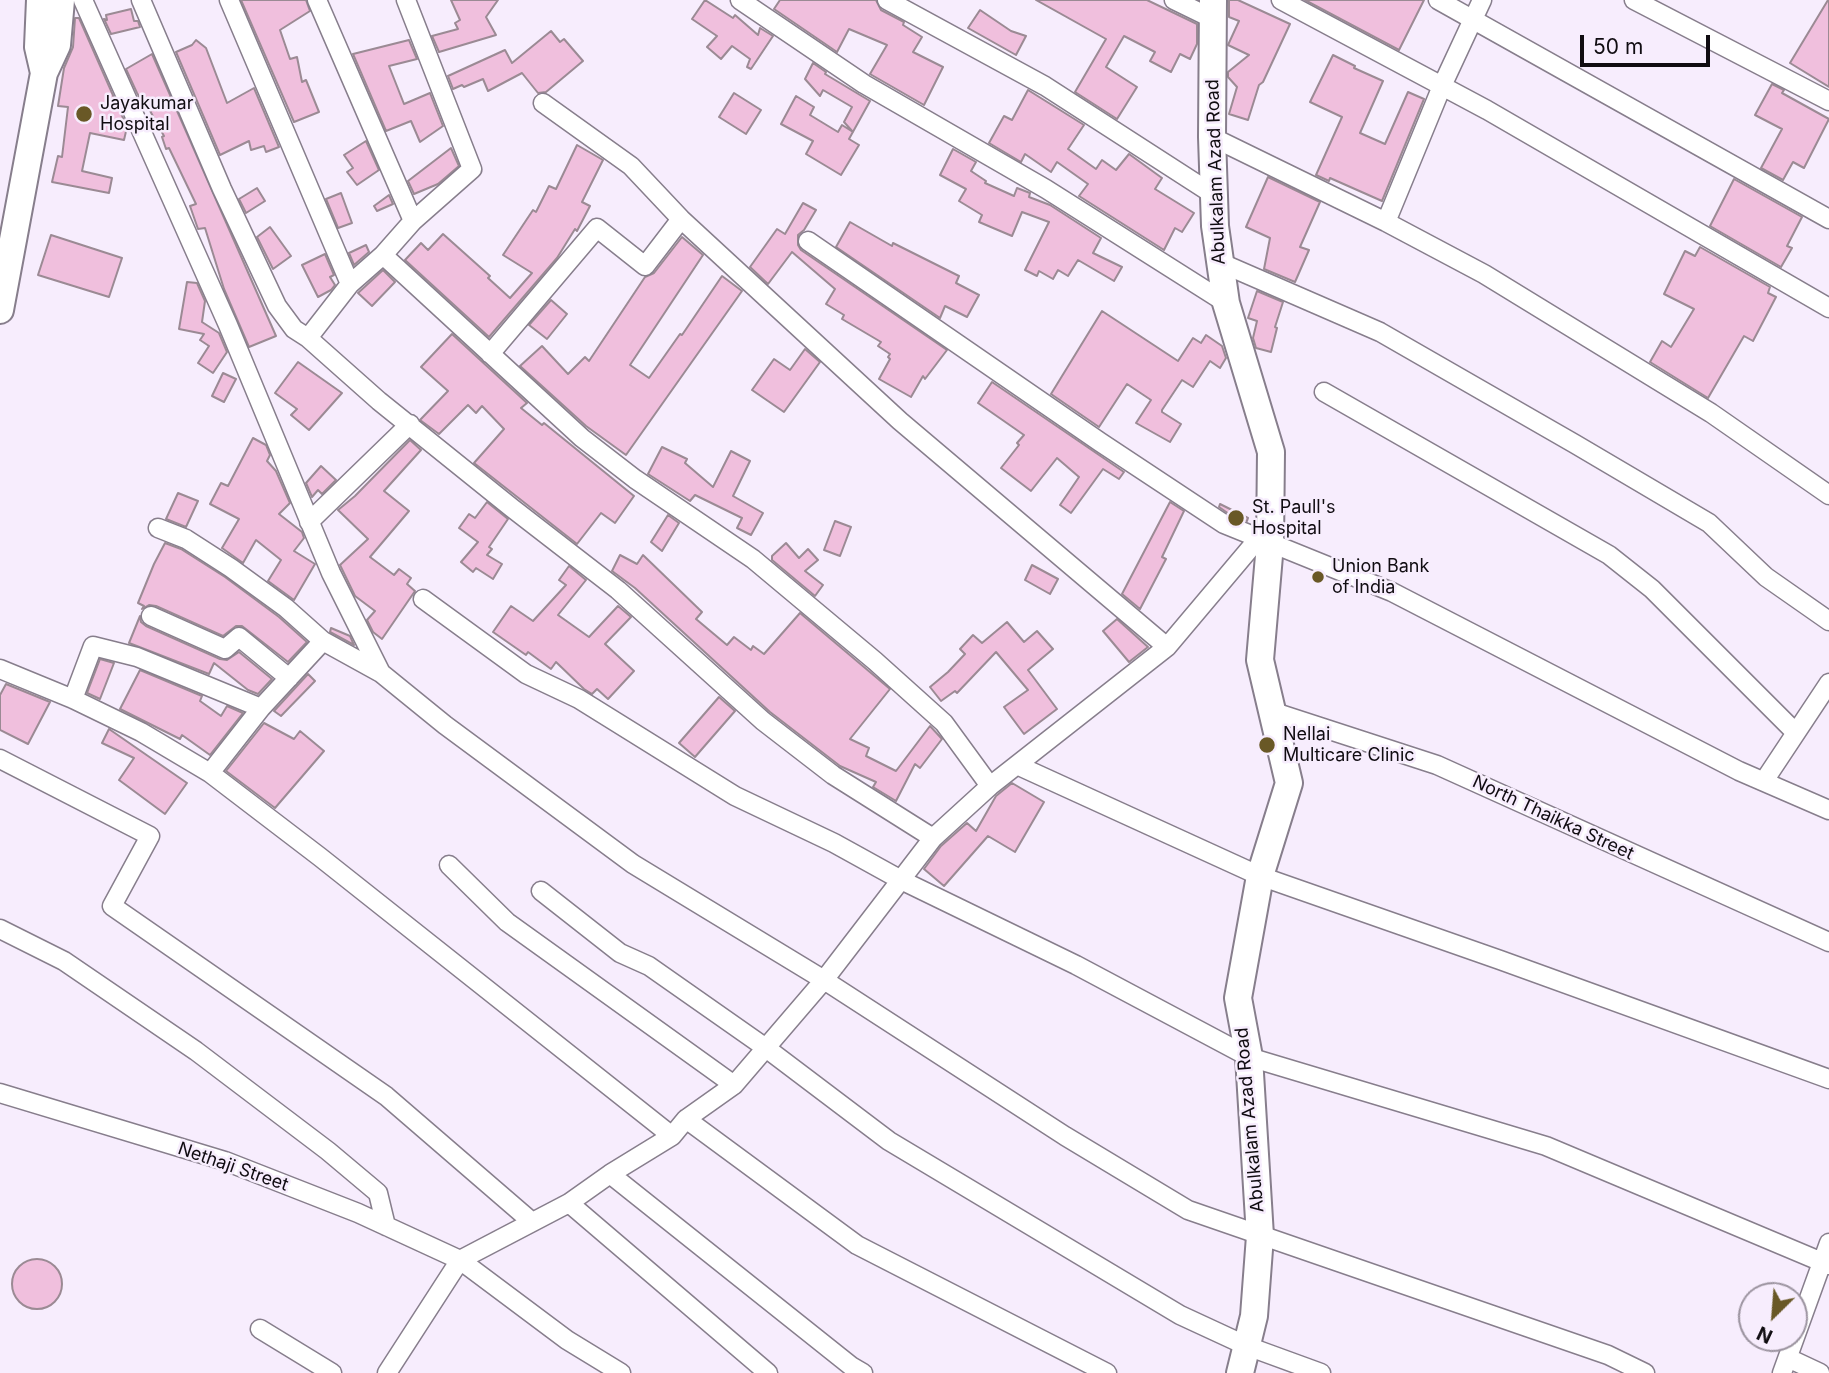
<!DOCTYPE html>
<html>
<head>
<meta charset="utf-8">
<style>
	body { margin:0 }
	#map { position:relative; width:1829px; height:1373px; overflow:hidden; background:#f7edfd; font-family:Inter,sans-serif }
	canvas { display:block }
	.north { position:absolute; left:1738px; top:1282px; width:70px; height:70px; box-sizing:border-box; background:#f7edfd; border:2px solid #9b939f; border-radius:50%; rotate:205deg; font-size:19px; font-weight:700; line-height:28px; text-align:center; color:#100c11 }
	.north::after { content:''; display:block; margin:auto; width:24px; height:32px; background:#695826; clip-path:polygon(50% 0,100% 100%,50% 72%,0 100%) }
	.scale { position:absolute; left:1580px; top:35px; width:130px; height:32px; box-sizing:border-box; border:4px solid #100c11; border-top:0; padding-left:9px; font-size:21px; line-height:24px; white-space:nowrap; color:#100c11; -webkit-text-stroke:5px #f7edfd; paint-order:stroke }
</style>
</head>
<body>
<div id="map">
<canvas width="1829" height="1373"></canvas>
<div class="north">N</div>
<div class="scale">50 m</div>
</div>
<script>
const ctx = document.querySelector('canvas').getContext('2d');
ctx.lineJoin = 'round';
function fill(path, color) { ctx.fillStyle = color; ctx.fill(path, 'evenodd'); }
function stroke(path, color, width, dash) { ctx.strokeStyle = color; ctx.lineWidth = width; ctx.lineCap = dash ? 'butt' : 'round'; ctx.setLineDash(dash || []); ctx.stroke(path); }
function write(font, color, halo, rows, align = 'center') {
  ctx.font = font + ' Inter,sans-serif'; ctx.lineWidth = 5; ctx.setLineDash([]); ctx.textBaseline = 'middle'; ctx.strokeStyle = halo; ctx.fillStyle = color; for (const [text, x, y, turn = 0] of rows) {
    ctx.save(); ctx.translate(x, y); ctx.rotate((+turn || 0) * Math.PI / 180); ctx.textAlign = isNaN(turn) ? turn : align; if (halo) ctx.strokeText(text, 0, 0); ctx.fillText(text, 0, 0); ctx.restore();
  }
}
const building = new Path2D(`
	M241,0H306L310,11L280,30L290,59L297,57L302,82L306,80L319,112L294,122Z
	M451,0H498L486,17L496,35L439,52L432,36L458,29L455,23L460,20Z
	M705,0L733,18L735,15L758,35L760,28L773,36L751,69L747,67L750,59L732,46L721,59L707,47L717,36L692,19Z
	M780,0H876L881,10L904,22L903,25L922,37L913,52L943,67L924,105L870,74L887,45L849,29L837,52L774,9Z
	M1036,0H1147L1197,24V44L1190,59L1180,54L1171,72L1150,61L1155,52L1124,36L1106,67L1137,87L1117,119L1075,92L1106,39Z
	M1229,0H1238L1290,24L1263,82L1259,85L1248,120L1229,114L1237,87L1228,77V72L1249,55L1228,45L1239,21L1229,17Z
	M1305,0H1424L1399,50Z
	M1828,0H1829V87L1790,63Z
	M131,9L134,21H138L140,27L111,34L104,19L107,20L106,15Z
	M980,10L1011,31L1026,36L1016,55L968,28Z
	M75,18H79L127,127L124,140L90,133L82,171L112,178L109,193L52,182L58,156L62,157L68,107L58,106L64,68L73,47Z
	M551,31L560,42L564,39L583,61L546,92L538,93L522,73L488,91L483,79L464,87L462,85L453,89L448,76L505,50L512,63Z
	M196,40L206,48L227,103L254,88L279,147L266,152L264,146L251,150L249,141L220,155L176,52L192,45Z
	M409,40L417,59L389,66L404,104L430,93L443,126L420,142L411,121L386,131L353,54Z
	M152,54L276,336L249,347L224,289L205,228L198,229L190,206L196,204L169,148L166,149L162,137L164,136L149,109L147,110L137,93L126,69Z
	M1333,55L1355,66L1354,68L1383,81L1360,133L1385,144L1408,92L1424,99L1382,201L1330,178L1329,181L1316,175L1342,117L1310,102Z
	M813,63L826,72L825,74L870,101L849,139L859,145L841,175L806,154L813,141L781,124L796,96L814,107L810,115L838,132L842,125L853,132L844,122L852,107L823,90L820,96L805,79Z
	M1772,84L1784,90L1782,93L1829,119L1804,168L1793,162L1783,180L1761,168L1782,129L1755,115Z
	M1028,90L1084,125L1068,149L1096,169L1102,160L1116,170L1129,154L1162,178L1155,189L1194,213L1182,232L1175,228L1164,250L1079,196L1088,184L1057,162L1051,172L1025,154L1021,162L989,143L1004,116L1012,120Z
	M734,93L761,110L746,134L719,117Z
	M366,141L379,170L357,185L347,172L353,168L344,155Z
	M577,145L603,160L582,202L590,206L577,231L575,229L557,258L489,337L405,260L421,243L428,250L443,234L490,276L488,278L510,298L532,273L503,255L533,210L536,212L549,186L556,189Z
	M451,148L459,166L438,184L414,194L408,181Z
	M953,149L976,162L971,171L986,181L985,183L1014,196L1017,188L1030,193L1029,197L1050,205L1101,238L1093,253L1122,267L1114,281L1078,260L1068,276L1058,270L1053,279L1039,271L1037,276L1025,270L1049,222L1022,212L1012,236L979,222L982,215L959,201L966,189L940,175Z
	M1268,177L1320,202L1300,247L1309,250L1295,282L1264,269L1270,238L1246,227Z
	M1734,179L1802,217L1787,246L1792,248L1781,267L1710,226Z
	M257,188L265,201L246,213L239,199Z
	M341,193L352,223L338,228L326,199Z
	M389,195L393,204L377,211L374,206Z
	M803,203L816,210L804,230L798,235V245L801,250L947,350L925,379L923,376L911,397L879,379L890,359L888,357L890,354L878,346L881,342L842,319L844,315L826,304L835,289L792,252L768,284L750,267L777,229L785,234Z
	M850,222L892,246L893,243L959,276L956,283L979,295L967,317L945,306L940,318L836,247Z
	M270,227L291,256L273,269L257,237Z
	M51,235L122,258L109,297L38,275Z
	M682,237L703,255L630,365L649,378L680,334L682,335L722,276L742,291L626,455L586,426L520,366L542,346L568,374L585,357L589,361L645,277L654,273Z
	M366,245L369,252L354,265L349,253Z
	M1700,247L1770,287L1768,293L1776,297L1753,341L1744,336L1708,398L1650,362L1662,341L1671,347L1694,309L1664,294L1685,251L1695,256Z
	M325,254L334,275L330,277L335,285L331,290L318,297L302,265Z
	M383,270L395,282L372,306L358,293Z
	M187,282L197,283L205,301L202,322L219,333L227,352L213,373L198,363L209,346L200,340L204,334L179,329Z
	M1257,291L1283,302L1275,327L1277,328L1271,352L1256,348L1253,338L1257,321L1248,318Z
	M551,300L567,314L547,339L529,325Z
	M1102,311L1178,361L1193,338L1201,343L1206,335L1222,346L1226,358L1220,368L1210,361L1193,387L1182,380L1162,410V412L1181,424L1170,442L1136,423L1151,400L1127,384L1099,427L1051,394Z
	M452,334L527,403L521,408L542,425L544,423L634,496L615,523L601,513L577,544L474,463L504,429L482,406L476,413L468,405L439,434L420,420L448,391L421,367Z
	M805,349L820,362L784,412L752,390L774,359L790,370Z
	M298,362L342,393L309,430L291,415L297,409L275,393Z
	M223,373L236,379L224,402L212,396Z
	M992,382L1124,472L1119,479L1103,469L1071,513L1060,505L1079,477L1057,458L1031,491L1001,468L1019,445L1017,443L1024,435L978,403Z
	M253,438L266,445L270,455L267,461L276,471L290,503L279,514L302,532L304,538L294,551L315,564L294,600L268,581L281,560L256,540L243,563L222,548L239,519L210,504L221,483L228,486Z
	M410,440L421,450L384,491L409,511L370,557L394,575L399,569L411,578L407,584L415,591L382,639L373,632L367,620L375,611L355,596L340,565L368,539L338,510L355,496Z
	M662,447L687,459L685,463L713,487L731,451L750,461L733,496L763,513L751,535L737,528L742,518L695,495L690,501L648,474Z
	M321,466L336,480L322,494L318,490L312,497L306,483Z
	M178,493L198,501L186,527L166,519Z
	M487,502L508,519L489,547L492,549L487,555L502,564L493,579L476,568L473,572L461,562L478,542L459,528L469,514L475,518Z
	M1170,502L1184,511L1162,557L1166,559L1140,609L1122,594Z
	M1220,504L1248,518L1247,521L1229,514L1219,507Z
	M668,515L679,523L662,551L651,542Z
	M835,521L851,527L840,556L824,550Z
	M165,543L181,549L225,577L279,617L307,642L288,662L242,626H236L223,636L156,606L149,605L142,609L144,606L138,603L154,564Z
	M786,543L799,558L808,549L818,560L805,571L823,585L815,596L772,560V556Z
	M620,555L637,564L643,555L702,612L696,619L727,645L734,637L751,650L753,646L764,654L800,613L890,689L850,739L869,748L866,756L896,771L930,726L942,739L920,768L915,764L896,801L873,787L876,782L840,766L770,712L635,588L612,571Z
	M1032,565L1058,579L1050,594L1025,580Z
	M569,566L586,580L558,615L589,637L618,606L631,617L605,644L634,671L608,699L597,689L592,694L584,689L556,662L551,669L528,652L526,655L493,632L511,606L533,621L566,585L559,580Z
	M140,616L141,622L146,626L220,659L227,660L239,652L272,679L258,694L248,690L214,663L209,674L129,643Z
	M1117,619L1148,647L1129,662L1103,631Z
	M1007,622L1024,642L1037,631L1053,649L1028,670L1057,709L1024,734L1004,707L1028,690L996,652L957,693L955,691L941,701L930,687L948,672L965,654L960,649L973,635L982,643Z
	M331,628L350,636L354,645L330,632Z
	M100,659L114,663L100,699L87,693Z
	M140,670L202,696L200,701L221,716L227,706L243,713L210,755L182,735L180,739L120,709Z
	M308,674L315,681L281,716L274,711Z
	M6,684L50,702L28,744L0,730V695Z
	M719,697L735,711L695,757L679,743Z
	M264,723L294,739L300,731L324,751L275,808L226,771Z
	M109,729L187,783L165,814L119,780L134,758L102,743Z
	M1012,783L1044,802L1015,852L988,836L944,886L924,869L941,846L967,823L976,831L996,796Z
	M12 1284a25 25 0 1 1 50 0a25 25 0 1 1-50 0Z`);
fill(building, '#f0bfdd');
stroke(building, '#9b8a94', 2);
const street = new Path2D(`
	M83,0L228,325L331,573L381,673
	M141,0L222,189L277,306L294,329L308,338L379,401L512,508L618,590L763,721L833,775L933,838L824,980L734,1085L686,1119L672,1136L610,1174L569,1203L460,1260
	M229,0L350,284L383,255L582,438L635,479L753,559L875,661L944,723L990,786L933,838
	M317,0L413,221
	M740,0L864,84L1046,189L1226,303
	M887,0L1045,86L1214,195
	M1174,0L1213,19
	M1281,0L1487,110L1829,308
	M1438,0L1829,219
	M1634,0L1829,101
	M543,103L631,166L681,219L900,421L1167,647
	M1212,137L1386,222L1484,274L1711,413L1829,495
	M1386,222L1442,86L1482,0
	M808,241L1100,442L1224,524L1392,592L1739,771L1829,810
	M383,255L413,221L472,169L406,0
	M1219,262L1380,332L1575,444L1709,523L1766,577L1829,621
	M308,338L350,284
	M490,354L597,228L645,266L681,219
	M1324,392L1609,555L1652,589L1796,733
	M309,522L410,424
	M158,528L186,539L231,568L286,608L323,641L381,673L445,725L633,864L824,980L1065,1136L1188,1210L1608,1355L1645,1373
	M423,599L526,674L579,699L735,796L834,843L901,880L1076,965L1249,1057L1546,1146L1829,1265
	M151,616L225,649L239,637L289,678
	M0,669L73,699L141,732L210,773L320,857L672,1136
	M73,699L93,646L137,657L261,708
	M1271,711L1437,765L1829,942
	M0,759L150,836L112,906L386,1096L532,1222
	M1019,766L1260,876L1500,960L1829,1079
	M210,773L261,708L323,641
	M1764,781L1829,683
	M990,786L1167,647L1258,539
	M449,865L507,922L734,1085
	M541,891L620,953L649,966L766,1048L889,1141L1180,1315L1247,1346L1321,1373
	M0,929L64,961L196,1051L328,1151L378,1193L386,1226
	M0,1093L225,1161L358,1213L460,1260L567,1340L621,1373
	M686,1119L857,1245L1107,1373
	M610,1174L851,1366L863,1373
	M569,1203L768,1373
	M260,1329L332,1373
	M1788,1358L1820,1373
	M387,1373L460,1260
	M1782,1373L1829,1243`);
const secondary = new Path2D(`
	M40,0L38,47L44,73
	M1213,0L1212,137L1215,226L1226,303L1271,452L1270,544L1260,660L1289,783L1260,876L1238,998L1249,1057L1260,1236L1254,1316L1240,1373
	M0,310L44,73L57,45L61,0`);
stroke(street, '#877e8c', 21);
stroke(secondary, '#877e8c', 30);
stroke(street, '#fff', 18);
stroke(secondary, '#fff', 26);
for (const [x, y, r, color] of [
	[84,114,9,"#695826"],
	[1236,518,9,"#695826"],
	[1318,577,7,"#695826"],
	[1267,745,9,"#695826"]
]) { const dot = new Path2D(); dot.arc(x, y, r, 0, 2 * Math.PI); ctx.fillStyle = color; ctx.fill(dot); stroke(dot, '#f7edfd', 2.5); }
write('18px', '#100c11', '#f7edfd', [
	["Jayakumar",100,104],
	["Hospital",100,125],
	["St. Paull's",1252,508],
	["Hospital",1252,529],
	["Union Bank",1332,567],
	["of India",1332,588],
	["Nellai",1283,735],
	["Multicare Clinic",1283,756]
], 'left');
write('18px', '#100c11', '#f7edfd', [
	["Abulkalam Azad Road",1216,172,-92],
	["North Thaikka Street",1553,818,25],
	["Abulkalam Azad Road",1250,1120,-95],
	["Nethaji Street",233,1167,19]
]);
</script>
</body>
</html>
